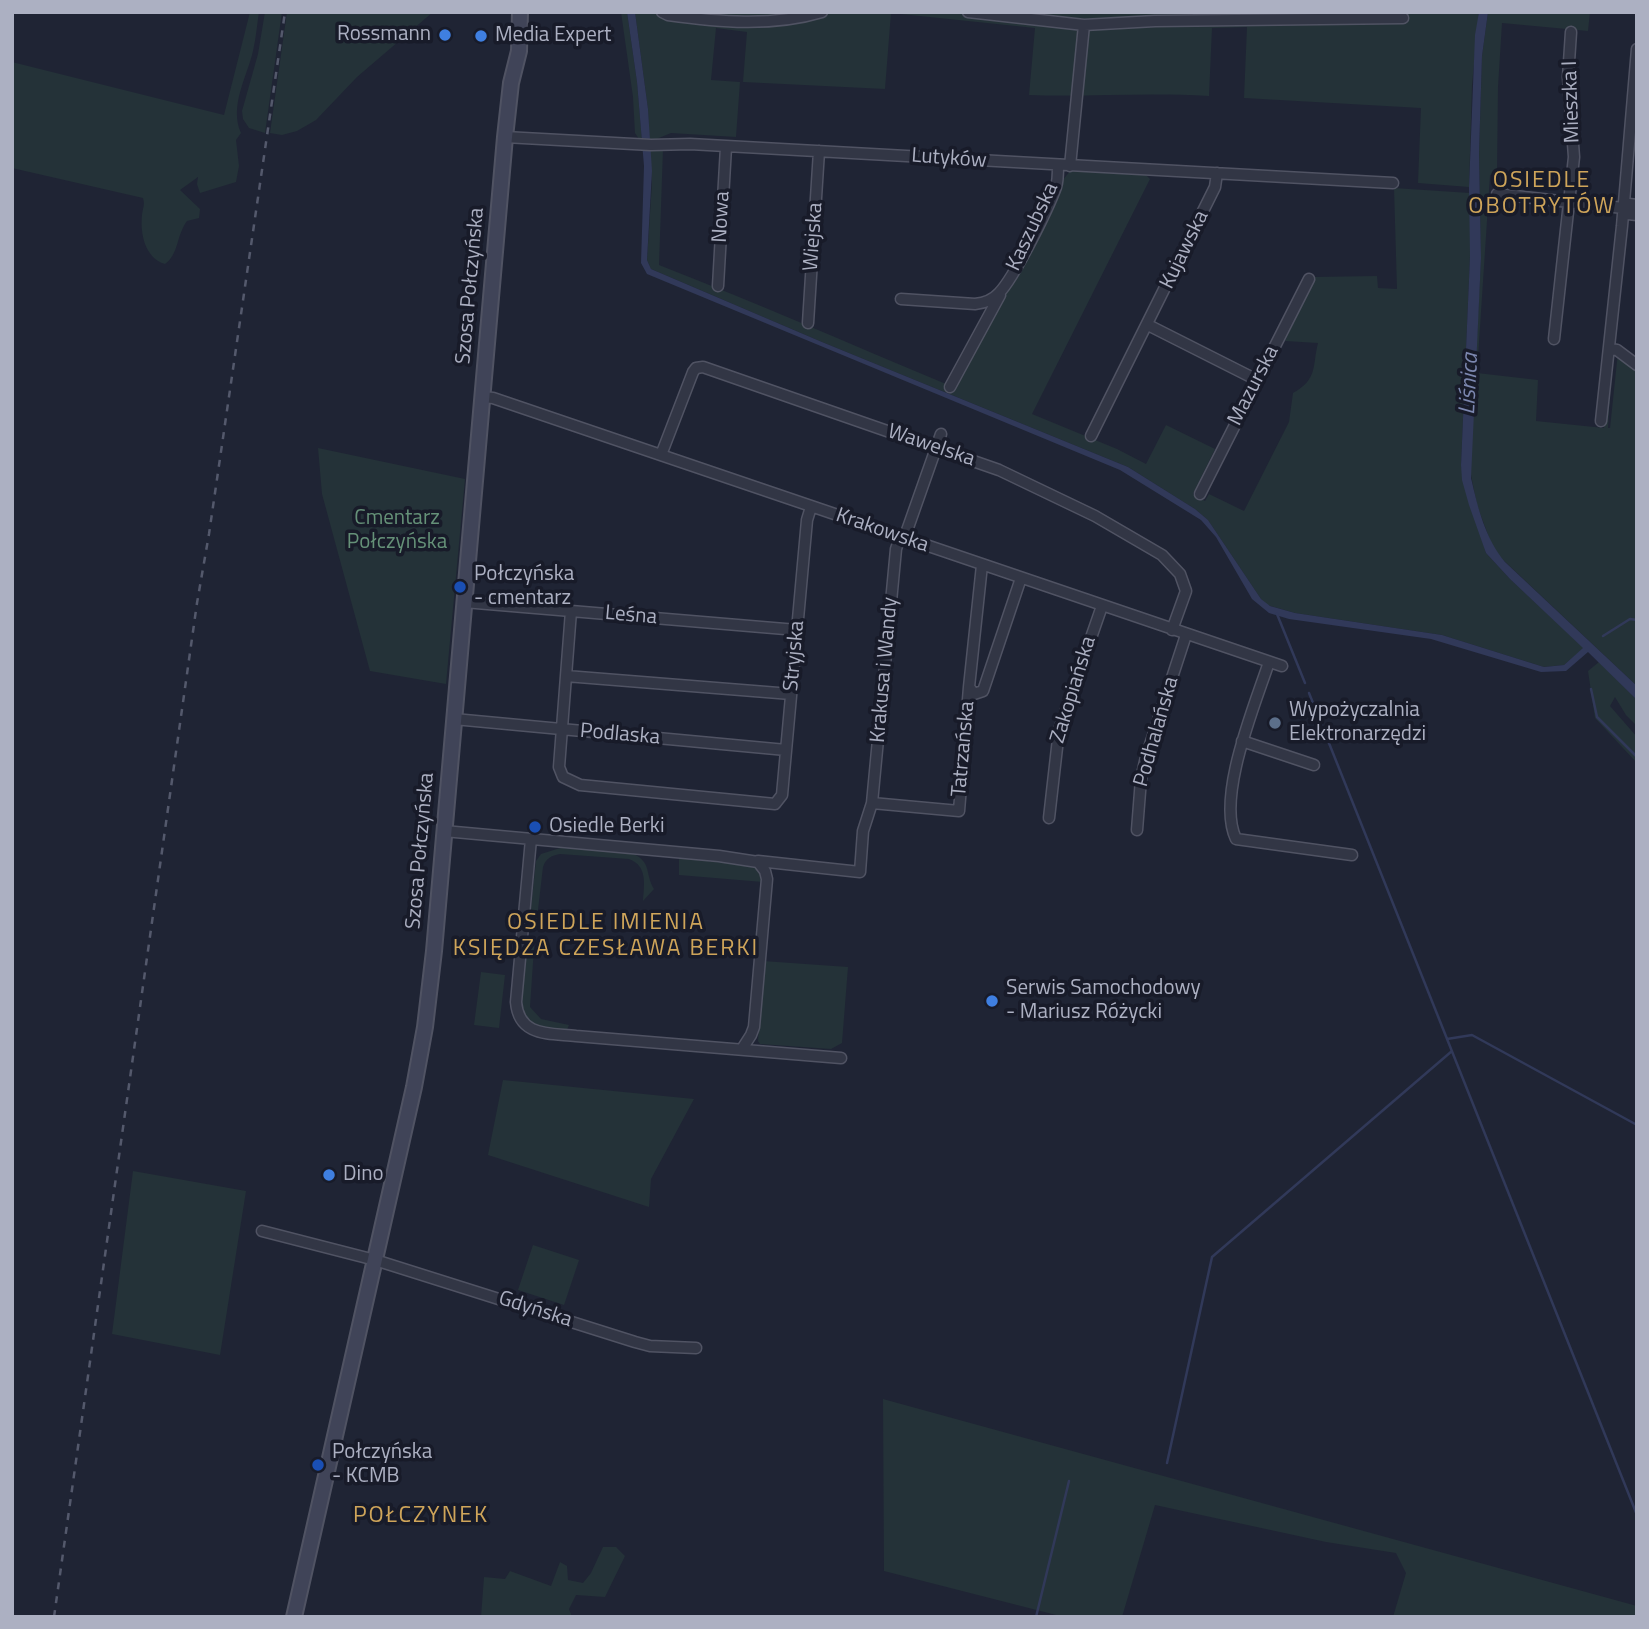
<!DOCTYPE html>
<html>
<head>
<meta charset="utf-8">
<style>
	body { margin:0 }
	#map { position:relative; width:1649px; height:1629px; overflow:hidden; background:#1f2434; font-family:"Titillium Web",sans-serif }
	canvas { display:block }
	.frame { position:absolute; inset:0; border:14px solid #acb0c2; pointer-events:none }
</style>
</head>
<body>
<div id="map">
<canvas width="1649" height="1629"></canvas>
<div class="frame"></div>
</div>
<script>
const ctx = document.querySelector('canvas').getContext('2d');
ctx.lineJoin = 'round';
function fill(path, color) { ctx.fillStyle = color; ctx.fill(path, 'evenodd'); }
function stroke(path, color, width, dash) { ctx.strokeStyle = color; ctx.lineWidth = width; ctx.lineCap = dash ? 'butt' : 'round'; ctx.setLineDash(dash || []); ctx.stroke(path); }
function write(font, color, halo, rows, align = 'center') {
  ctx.font = font + ' "Titillium Web",sans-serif'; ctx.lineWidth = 7; ctx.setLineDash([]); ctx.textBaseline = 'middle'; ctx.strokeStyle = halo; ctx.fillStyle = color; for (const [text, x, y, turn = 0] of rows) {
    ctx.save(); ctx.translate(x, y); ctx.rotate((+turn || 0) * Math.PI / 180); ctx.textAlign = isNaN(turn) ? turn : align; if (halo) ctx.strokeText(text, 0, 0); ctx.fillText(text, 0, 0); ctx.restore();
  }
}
fill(new Path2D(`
	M250,12H259C257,25 256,38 253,51C247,77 229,106 241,133L236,140L239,166L236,182L200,193L197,184L198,177L180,190L200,209L199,218L187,221C176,236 179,254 165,264C145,258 140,234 142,215C143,207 145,205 143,198L12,168V62L224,115Z
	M265,12H282L265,133L249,128L243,119L242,111L258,54Z
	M287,12H433L357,77L316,120L297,131L282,135L270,133Z
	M621,12H627L637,82L642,140L639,139L635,133L633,97Z
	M635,12H1479L1472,85L1469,187L1418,183L1421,108L1244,98L1247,27L1212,28L1209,96C1149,92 1089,97 1029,95L1035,28L891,13L885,89L743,82L747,32L716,28L711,80L740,82L736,137L671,133L654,140H649L648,109Z
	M1488,12H1590L1588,31L1502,23L1498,87L1497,174L1490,175L1477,373L1538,380L1536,421L1604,428L1609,381L1611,378L1608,428H1610L1618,352L1637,368V686L1499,556L1491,543L1477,505L1470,470L1481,258L1479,153L1482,56Z
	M649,149H663L659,265C757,303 850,344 946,384L1012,282L1062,181L1071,170L1144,173L1150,179L1032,414L1117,449L1146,464L1166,425L1215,449L1193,494L1205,501L1209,494L1244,511L1289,422L1293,393C1318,379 1312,367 1318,343L1285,341L1314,277L1377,276L1378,288L1397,289L1394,188L1470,193V256L1461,465L1486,553L1510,579L1584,648L1564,665L1544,667L1442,635L1295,613L1267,605L1261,599L1208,520L1195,509L1128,467L822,342L651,269L647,260L652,183Z
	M318,448L465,479L446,684L370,671L322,494Z
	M1599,662L1637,700V726L1626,715L1615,697L1610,706L1637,737V763L1595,718L1588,671Z
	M560,848L629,852C653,861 644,872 654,889L643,901C644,885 648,866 629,859L560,854C551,856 546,858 543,867L536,927L531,930L529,926L536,861L541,854Z
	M679,858L753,866L759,871L763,882L679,875Z
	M529,942L534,944V948L530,1007L541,1019L569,1025L567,1030C554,1029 539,1029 529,1020C515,1008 525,962 526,944Z
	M763,961L848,967L842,1043L831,1049L760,1044L758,1041Z
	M481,972L505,975L499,1028L474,1025Z
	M503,1080L694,1099L651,1179L649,1207L488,1155Z
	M133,1171L246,1191L220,1355L112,1334Z
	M533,1245L579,1260L564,1305L518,1290Z
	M883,1399L1637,1606V1617H1393L1406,1573L1396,1553L1326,1542L1155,1505L1122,1617H1064L884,1571Z
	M603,1547H616L625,1556L605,1597L576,1595L569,1609L572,1617H481L484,1577L505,1579L510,1571L551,1586L560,1562L567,1566L568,1580L583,1583L591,1573Z`), '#243238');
fill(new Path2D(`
	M627,12H635L648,109L652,171L647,260L651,269L822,342L1128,467L1195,509L1208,520L1261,599L1270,606L1295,613L1442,635L1544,667L1564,665L1583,648L1510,579L1486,553L1469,505L1462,480L1461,465L1470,256L1469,187L1475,35L1479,12H1488L1482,56L1479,153L1481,258L1471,478C1478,508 1485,538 1505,562L1637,686V700L1588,652L1566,671L1541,672L1431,639L1289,619L1269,613L1252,599L1216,537L1201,520L1120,470L647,274L641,263L644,166L637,82Z`), '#313959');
stroke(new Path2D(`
	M1277,614L1305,683
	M1603,636L1630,619L1637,620
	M1591,689L1597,717L1637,757
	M1309,693L1637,1515
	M1447,1039L1472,1035L1637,1125
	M1167,1463L1212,1257L1452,1051
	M1036,1617L1069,1481`), '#313959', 2.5);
const street = new Path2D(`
	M662,12L668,15C718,22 772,27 822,12
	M968,12L1084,25L1155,21L1403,18
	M505,137L651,145L690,144L1393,183
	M1070,166L1084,25
	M1497,194L1623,208L1629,204L1637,205
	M1623,208L1628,214L1637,215
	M718,286L726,147
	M901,299L975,304C984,303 992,301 999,293C1014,278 1048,209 1056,187C1058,181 1058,173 1058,166
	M808,323L819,151
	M1148,325L1257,380
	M1554,339L1574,157L1568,77L1571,32
	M1610,349L1617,350L1637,365
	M950,387L1000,295
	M482,397L493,398L1282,666
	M1601,421L1622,226L1637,49
	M1091,436L1215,187L1217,173
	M661,455L693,372L696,368L703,367L999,470L1095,516L1162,555L1180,574L1186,591L1172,630
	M1200,494L1309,279
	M904,539L941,434
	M982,565L969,687L974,694L983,691L1021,578
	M464,602L797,630
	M571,611L559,767L563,777L580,785L775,804L782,795L807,520L811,507
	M1269,662C1255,705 1216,797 1236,839L1352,855
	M566,676L791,694
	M454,719L786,750
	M1242,741L1314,765
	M872,803L959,811L969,687
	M1049,818L1059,730L1102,606
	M1137,830L1141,779L1146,757L1186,635
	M444,831L719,856L758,862L765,871L767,879L754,1027L751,1035L742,1049
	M531,839L516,1002C519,1037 549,1033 576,1036L841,1058
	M758,861L860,872L863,831L872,803L896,549L900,537
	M262,1231L375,1260L635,1342L650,1346L696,1348`);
const secondary = new Path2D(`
	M294,1617L414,1087L425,1027L434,951L505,137L511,83L519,51L520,12`);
stroke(street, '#505363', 13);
stroke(secondary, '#505363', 18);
stroke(street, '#323645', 10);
stroke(secondary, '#404458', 14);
stroke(new Path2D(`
	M54,1617L197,603L209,534L285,12`), '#54596c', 2.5, [7, 7]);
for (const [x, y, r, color] of [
	[445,35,7,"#3f7fe0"],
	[481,36,7,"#3f7fe0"],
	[460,587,7,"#1a4fb4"],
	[1275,723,7,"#5c6f8a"],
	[535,827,7,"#1a4fb4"],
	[992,1001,7,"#3f7fe0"],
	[329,1175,7,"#3f7fe0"],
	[318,1465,7,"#1a4fb4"]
]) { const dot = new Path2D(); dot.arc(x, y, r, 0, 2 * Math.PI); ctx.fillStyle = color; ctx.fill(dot); stroke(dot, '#181b29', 2.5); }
write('21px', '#acb0c2', '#181b29', [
	["Rossmann",431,35,"right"],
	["Media Expert",495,36],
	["Połczyńska",474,575],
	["- cmentarz",474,599],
	["Wypożyczalnia",1289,711],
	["Elektronarzędzi",1289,735],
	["Osiedle Berki",549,827],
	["Serwis Samochodowy",1006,989],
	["- Mariusz Różycki",1006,1013],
	["Dino",343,1175],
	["Połczyńska",332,1453],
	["- KCMB",332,1477]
], 'left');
write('21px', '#acb0c2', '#181b29', [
	["Mieszka I",1572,102,-92],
	["Lutyków",949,159,4],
	["Nowa",722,217,-87],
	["Kaszubska",1033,227,-65],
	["Wiejska",814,237,-86],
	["Kujawska",1185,250,-64],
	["Szosa Połczyńska",471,286,-85],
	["Mazurska",1254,386,-63],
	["Wawelska",931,446,19],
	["Krakowska",882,531,19],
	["Leśna",631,616,5],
	["Stryjska",795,656,-85],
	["Krakusa i Wandy",885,670,-85],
	["Zakopiańska",1074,690,-73],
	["Podhalańska",1157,732,-74],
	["Podlaska",620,735,5],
	["Tatrzańska",964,749,-85],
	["Szosa Połczyńska",421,851,-85],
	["Gdyńska",535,1310,18]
]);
write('21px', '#659178', '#181b29', [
	["Cmentarz",397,519],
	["Połczyńska",397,543]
]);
ctx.letterSpacing = '2px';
write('23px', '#cfa55a', '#181b29', [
	["OSIEDLE",1542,181],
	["OBOTRYTÓW",1542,207],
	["OSIEDLE IMIENIA",606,923],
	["KSIĘDZA CZESŁAWA BERKI",606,949],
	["POŁCZYNEK",421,1516]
]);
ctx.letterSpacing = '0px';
write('italic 23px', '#7c87af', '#181b29', [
	["Liśnica",1470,384,-87]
]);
</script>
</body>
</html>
